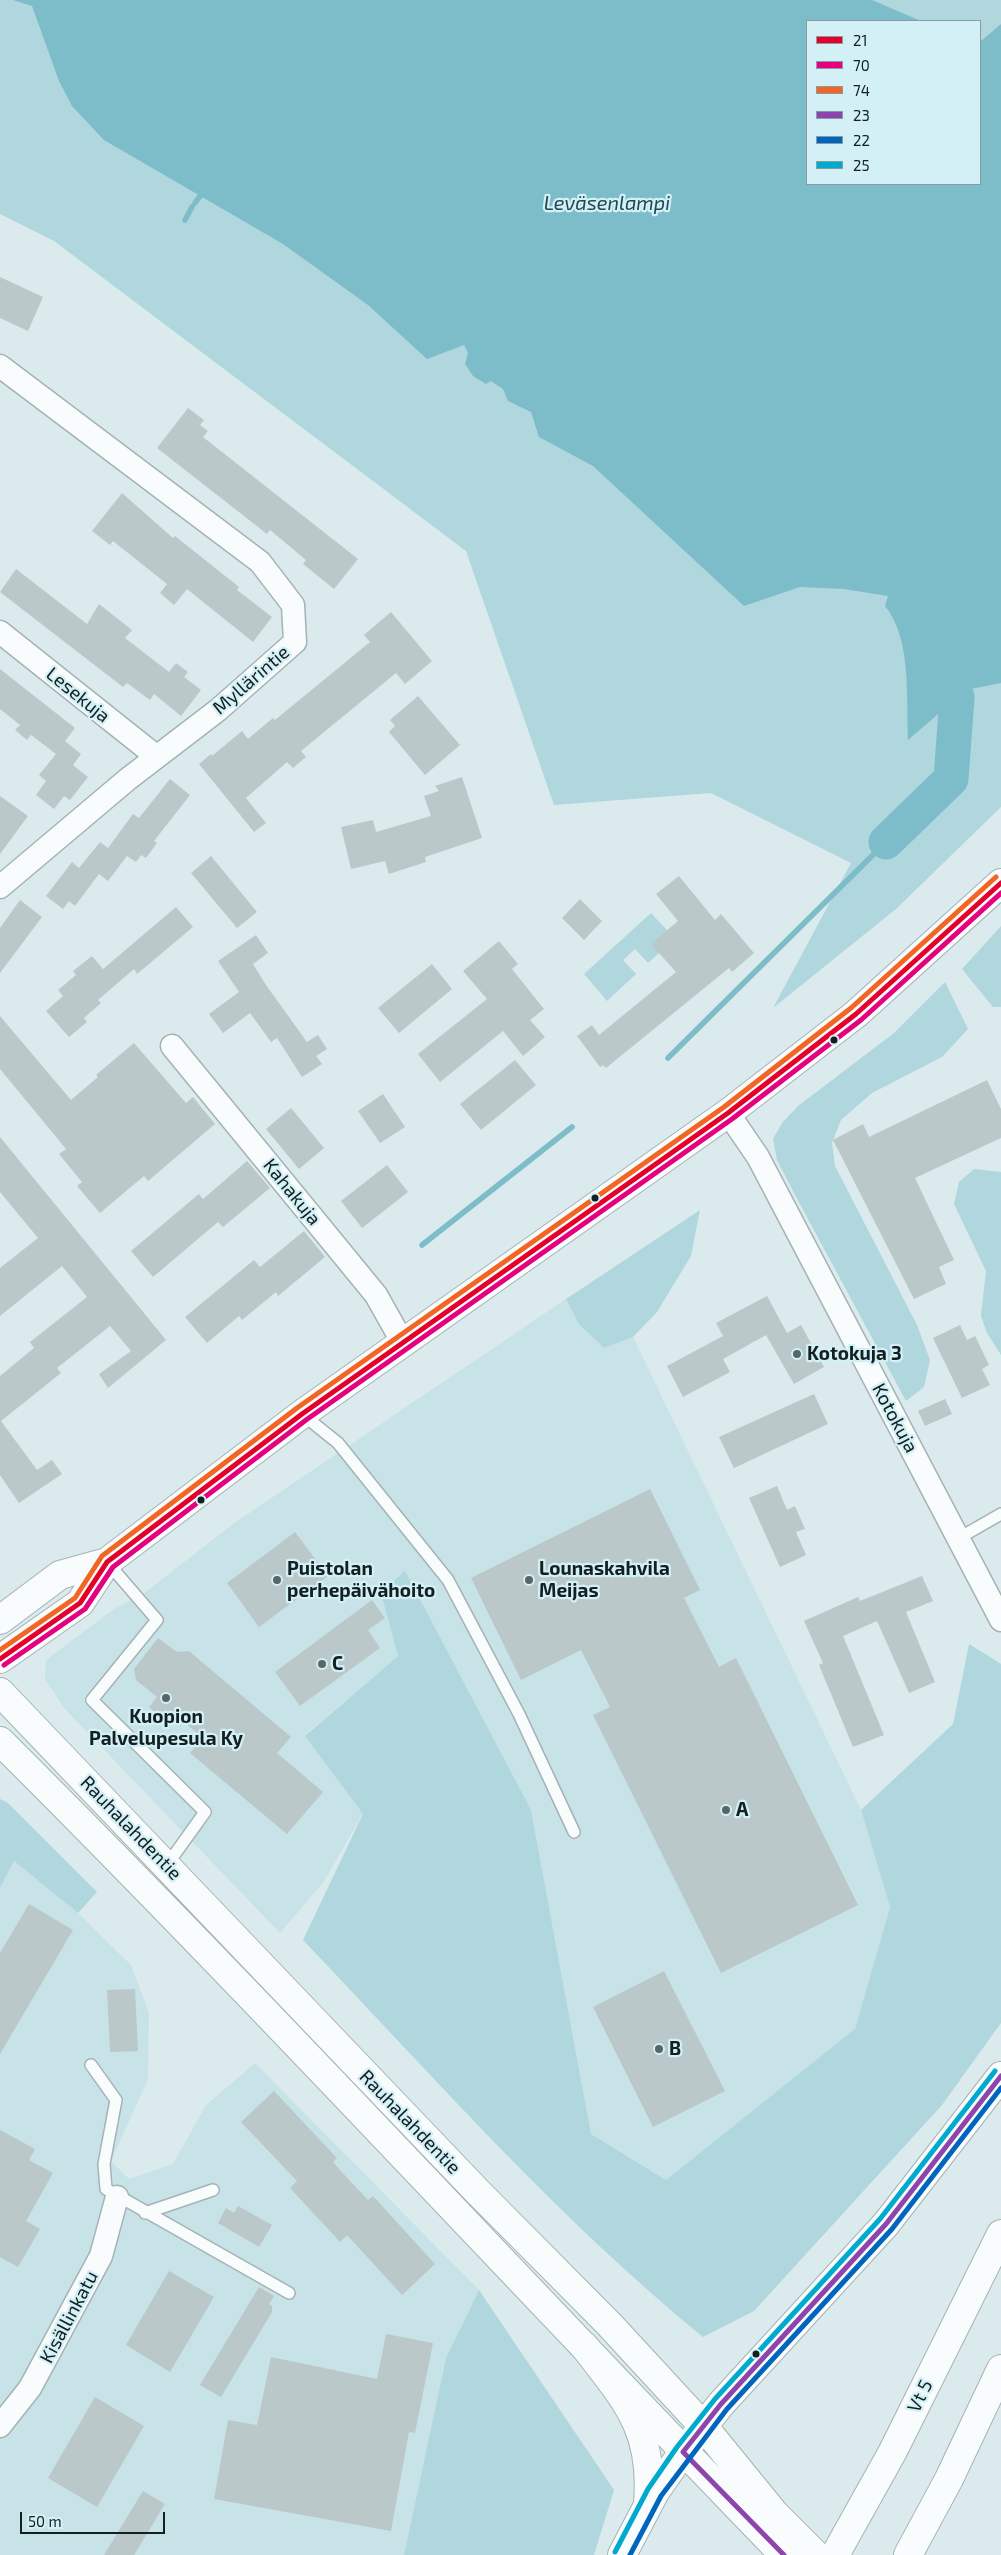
<!DOCTYPE html>
<html>
<head>
<meta charset="utf-8">
<style>
	body { margin:0 }
	#map { position:relative; width:1001px; height:2555px; overflow:hidden; background:#daeaed; font-family:"Exo 2",sans-serif }
	canvas { display:block }
	.legend { position:absolute; left:806px; top:20px; width:175px; height:165px; box-sizing:border-box; background:#d2f0f5; border:1px solid #869ca0; margin:0; padding:6px 9px; list-style:none; font-size:15px; color:#141f21 }
	.legend li { display:flex; align-items:center; gap:10px; height:25px }
	.legend b { width:25px; border:1px solid #869ca0 }
	.scale { position:absolute; left:20px; top:2512px; width:145px; height:22px; box-sizing:border-box; border:2px solid #141f21; border-top:0; padding-left:6px; font-size:15px; line-height:18px; white-space:nowrap; color:#141f21; -webkit-text-stroke:4px #d2f0f5; paint-order:stroke }
</style>
</head>
<body>
<div id="map">
<canvas width="1001" height="2555"></canvas>
<ul class="legend">
<li><b style="height:6px;background:#e4002b"></b>21</li>
<li><b style="height:6px;background:#e5007d"></b>70</li>
<li><b style="height:6px;background:#f26522"></b>74</li>
<li><b style="height:6px;background:#8e44ad"></b>23</li>
<li><b style="height:6px;background:#0065bd"></b>22</li>
<li><b style="height:6px;background:#00a9ce"></b>25</li>
</ul>
<div class="scale">50 m</div>
</div>
<script>
const ctx = document.querySelector('canvas').getContext('2d');
ctx.lineJoin = 'round';
function fill(path, color) { ctx.fillStyle = color; ctx.fill(path, 'evenodd'); }
function stroke(path, color, width, dash) { ctx.strokeStyle = color; ctx.lineWidth = width; ctx.lineCap = dash ? 'butt' : 'round'; ctx.setLineDash(dash || []); ctx.stroke(path); }
function write(font, color, halo, rows, align = 'center') {
  ctx.font = font + ' "Exo 2",sans-serif'; ctx.lineWidth = 4.5; ctx.setLineDash([]); ctx.textBaseline = 'middle'; ctx.strokeStyle = halo; ctx.fillStyle = color; for (const [text, x, y, turn = 0] of rows) {
    ctx.save(); ctx.translate(x, y); ctx.rotate((+turn || 0) * Math.PI / 180); ctx.textAlign = isNaN(turn) ? turn : align; if (halo) ctx.strokeText(text, 0, 0); ctx.fillText(text, 0, 0); ctx.restore();
  }
}
fill(new Path2D(`
	M566,1299L578,1323L604,1348L633,1337L861,1810L890,1907L855,2030L666,2180L591,2134L531,1810L381,1593L398,1656L305,1735L363,1814L323,1883L280,1933L65,1709L45,1679L46,1660L114,1609L143,1594L233,1524Z
	M14,1861L78,1913L131,1965L149,2013L148,2079L111,2161L129,2179L173,2164L206,2105L255,2063L479,2290L446,2358L404,2555H0V1888Z`), '#c7e3e8');
fill(new Path2D(`
	M0,0H76L1001,591V807L896,909L773,1008L851,863L711,793L554,805L466,551L54,241L0,214Z
	M833,0H1001V75L980,65V21H883Z
	M651,913L675,939L648,963L635,949L623,960L636,974L607,1001L584,974Z
	M1001,926V1007H993L962,969Z
	M945,982L968,1029L942,1057L872,1093L841,1120L832,1143L835,1166L917,1325L930,1360L924,1387L906,1401L794,1193L777,1160L773,1139L782,1123L798,1106L894,1033Z
	M974,1169L1001,1172V1355L987,1333L981,1316L986,1271L954,1204L959,1182Z
	M700,1210L691,1256L657,1312L633,1337L604,1348L578,1323L566,1299Z
	M405,1571L531,1810L591,2134L666,2180L855,2029L890,1907L861,1810L953,1724L969,1644L1001,1664V2023L942,2105L754,2311L703,2337C557,2218 433,2076 303,1940L363,1814L305,1736L398,1656L381,1593Z
	M0,1799L8,1803L97,1892L78,1913L14,1861L0,1888Z
	M479,2290L614,2490L594,2555H404L446,2358Z`), '#b0d7de');
fill(new Path2D(`
	M13,0H872L921,21H807V184H980V42L1001,24V683L966,690L908,740C906,698 912,639 885,606L888,596L844,589L800,587L744,606L593,466L539,437L531,412L508,401L503,389L491,381L486,384L473,376L465,364L468,353L464,345L427,359L368,305L283,244L104,140L72,106L59,81L32,6Z`), '#7cbdc9');
stroke(new Path2D(`
	M195,203L200,196
	M185,220L192,207
	M668,1058L886,842
	M422,1245L572,1127`), '#7cbdc9', 5.5);
stroke(new Path2D(`
	M886,842L951,779L957,697`), '#7cbdc9', 35);
fill(new Path2D(`
	M0,277L43,297L28,331L0,318Z
	M188,408L204,420L200,425L208,431L203,437L358,559L334,589L303,564L306,560L270,530L267,534L157,448Z
	M122,493L173,538L175,536L239,587L237,590L272,617L253,642L187,589L174,605L160,593L167,584L113,541L110,545L92,531Z
	M16,569L87,624L99,604L132,630L125,638L169,672L176,663L188,672L184,677L201,690L181,716L154,694L150,700L127,683L123,687L0,592Z
	M391,612L432,661L405,684L396,673L301,751L306,757L293,768L287,762L246,798L266,823L254,832L199,764L211,754L212,756L242,731L248,739L273,718L275,720L370,642L364,635Z
	M0,669L75,728L65,741L81,754L73,765L88,777L70,800L64,796L54,809L36,795L46,781L39,775L56,754L31,735L27,740L15,730L20,725L0,709Z
	M418,696L460,745L425,775L389,732L395,726L390,720Z
	M462,777L482,838L425,857L426,862L389,874L385,861L351,869L341,827L373,820L376,832L431,816L424,796L439,791L435,786Z
	M170,779L190,795L154,841L157,843L146,858L141,855L136,862L127,856L108,881L99,874L75,906L69,901L63,909L46,896L72,862L79,868L100,842L108,848L133,814L139,818Z
	M0,796L28,816L0,854Z
	M211,856L257,912L237,928L191,873Z
	M679,876L715,920L721,914L754,953L732,972L729,968L606,1068L603,1065L600,1067L577,1036L592,1025L599,1035L676,972L651,944L678,921L656,894Z
	M580,899L602,921L584,940L562,918Z
	M20,900L42,917L0,973V928Z
	M176,907L193,927L137,974L134,969L98,1000L101,1003L84,1018L87,1022L69,1037L46,1011L63,996L58,990L76,975L73,971L92,956L103,969Z
	M256,935L268,953L253,964L266,985L307,1042L318,1035L327,1049L316,1056L322,1064L302,1077L277,1038L271,1042L250,1013L223,1033L209,1014L239,992L218,961Z
	M499,941L518,964L512,969L544,1009L530,1020L545,1037L523,1056L503,1031L440,1082L418,1054L487,999L463,971Z
	M432,964L452,989L399,1033L378,1008Z
	M0,1016L71,1100L98,1077L96,1075L134,1043L186,1103L193,1097L215,1124L148,1181L144,1176L100,1213L77,1186L82,1182L59,1154L66,1149L0,1069Z
	M515,1060L536,1085L481,1130L460,1104Z
	M987,1080L1001,1109V1138L915,1178L954,1260L939,1267L946,1284L914,1299L833,1140L863,1124L869,1137Z
	M383,1094L405,1127L380,1143L358,1111Z
	M291,1108L324,1148L299,1169L266,1129Z
	M0,1137L166,1340L108,1388L99,1374L131,1351L110,1326L57,1368L61,1373L1,1421L37,1470L52,1460L62,1474L19,1503L0,1475V1376L34,1348L30,1342L87,1297L62,1266L0,1316V1268L38,1238L0,1192Z
	M247,1161L270,1188L223,1227L218,1222L153,1277L131,1251L199,1194L203,1199Z
	M387,1165L408,1192L362,1228L341,1201Z
	M304,1231L325,1257L278,1296L276,1292L242,1320L239,1316L207,1343L185,1317L254,1260L260,1267Z
	M767,1296L787,1333L801,1325L824,1367L794,1384L766,1335L723,1359L730,1372L683,1397L667,1366L723,1336L716,1323Z
	M960,1325L967,1340L975,1336L989,1365L982,1369L990,1385L962,1398L933,1338Z
	M814,1394L828,1424L734,1468L719,1437Z
	M945,1399L952,1414L925,1426L918,1411Z
	M777,1486L787,1510L795,1506L805,1529L796,1532L806,1555L780,1567L749,1498Z
	M650,1489L700,1590L684,1598L719,1667L736,1658L858,1905L721,1973L593,1715L610,1707L581,1650L521,1680L471,1578Z
	M295,1532L328,1576L259,1627L227,1583Z
	M922,1576L933,1601L906,1612L935,1682L909,1693L877,1621L843,1636L884,1735L853,1747L819,1665L823,1663L804,1621L858,1597L860,1601Z
	M372,1600L385,1618L368,1630L380,1648L300,1706L275,1672Z
	M158,1638L177,1652L189,1651L291,1737L277,1753L323,1792L287,1834L190,1753L203,1738L171,1711L164,1720L149,1707L157,1697L136,1680L134,1669Z
	M29,1904L73,1930L0,2054V1953Z
	M664,1971L725,2091L653,2127L593,2007Z
	M135,1989L138,2051L110,2052L107,1990Z
	M274,2091L337,2158L333,2162L350,2181L368,2200L373,2196L435,2264L402,2295L347,2235L340,2242L290,2188L297,2181L241,2122Z
	M0,2130L35,2149L29,2160L53,2173L26,2221L40,2229L18,2267L0,2257Z
	M238,2206L272,2225L259,2247L218,2223L226,2208L234,2213Z
	M169,2271L214,2297L170,2372L126,2345Z
	M259,2287L274,2296L269,2304L272,2306V2312L221,2397L200,2385Z
	M386,2334L433,2343L415,2433L409,2432L391,2531L214,2499L228,2420L257,2425L271,2357L377,2379Z
	M95,2397L144,2426L97,2507L48,2478Z
	M143,2491L165,2504L134,2555H104Z`), '#bbc8ca');
const service = new Path2D(`
	M302,1414L338,1443L448,1580L519,1714L574,1832
	M959,1538L1001,1514
	M107,1562L157,1620L92,1700L205,1812L167,1865
	M91,2065L116,2100L104,2164L106,2189L289,2293
	M145,2213L213,2190`);
const minor = new Path2D(`
	M0,366L260,562L293,605L295,642L218,710L128,779L0,887
	M0,632L157,757
	M172,1046L376,1295L403,1343
	M728,1113L758,1157L1001,1620
	M0,2426L30,2388L101,2256L117,2197`);
const secondary = new Path2D(`
	M0,1620L60,1575L107,1562
	M0,1659L80,1603L107,1562L302,1414L728,1113L856,1014L1001,883
	M0,1692L477,2191L609,2324L704,2427L775,2514L816,2555
	M0,1741C267,2007 522,2285 784,2555`);
const motorway = new Path2D(`
	M584,2346C626,2401 654,2429 648,2503
	M622,2555L655,2492L683,2452L721,2404L886,2224L1001,2076
	M835,2555L893,2451L1001,2234
	M908,2555L949,2479L1001,2369`);
stroke(service, '#a6b2b4', 14);
stroke(minor, '#a6b2b4', 25);
stroke(secondary, '#a6b2b4', 30);
stroke(motorway, '#a6b2b4', 30);
stroke(service, '#f9fcfc', 11);
stroke(minor, '#f9fcfc', 22);
stroke(secondary, '#f9fcfc', 28);
stroke(motorway, '#f9fcfc', 28);
stroke(new Path2D(`
	M0,1659L80,1603L107,1562L302,1414L728,1113L856,1014L1001,883`), '#e4002b', 5);
stroke(new Path2D(`
	M4,1665L85,1609L113,1567L306,1420L732,1119L861,1020L1001,893`), '#e5007d', 5);
stroke(new Path2D(`
	M0,1650L75,1598L102,1556L297,1408L724,1107L851,1008L996,877`), '#f26522', 5);
stroke(new Path2D(`
	M784,2555L683,2452L721,2404L886,2224L1001,2076`), '#8e44ad', 5);
stroke(new Path2D(`
	M630,2555L661,2496L727,2409L892,2229L1001,2088`), '#0065bd', 5);
stroke(new Path2D(`
	M615,2552L648,2489L677,2447L715,2399L880,2219L995,2071`), '#00a9ce', 5);
for (const [x, y, r, color] of [
	[834,1040,4.5,"#141f21"],
	[595,1198,4.5,"#141f21"],
	[797,1354,5,"#596668"],
	[201,1500,4.5,"#141f21"],
	[277,1580,5,"#596668"],
	[529,1580,5,"#596668"],
	[322,1664,5,"#596668"],
	[166,1698,5,"#596668"],
	[726,1810,5,"#596668"],
	[659,2049,5,"#596668"],
	[756,2354,4.5,"#141f21"]
]) { const dot = new Path2D(); dot.arc(x, y, r, 0, 2 * Math.PI); ctx.fillStyle = color; ctx.fill(dot); stroke(dot, '#d2f0f5', 2); }
write('19px', '#141f21', '#d2f0f5', [
	["Myllärintie",251,680,-41],
	["Lesekuja",78,695,39],
	["Kahakuja",292,1192,51],
	["Kotokuja",895,1418,62],
	["Rauhalahdentie",131,1828,46],
	["Rauhalahdentie",410,2122,46],
	["Kisällinkatu",69,2317,-62],
	["Vt 5",920,2396,-64]
]);
write('bold 19px', '#141f21', '#d2f0f5', [
	["Kotokuja 3",807,1354],
	["Puistolan",287,1569],
	["perhepäivähoito",287,1591],
	["Lounaskahvila",539,1569],
	["Meijas",539,1591],
	["C",332,1664],
	["Kuopion",166,1717,"center"],
	["Palvelupesula Ky",166,1739,"center"],
	["A",736,1810],
	["B",669,2049]
], 'left');
write('italic 20px', '#204850', '#d2f0f5', [
	["Leväsenlampi",607,203]
]);
</script>
</body>
</html>
